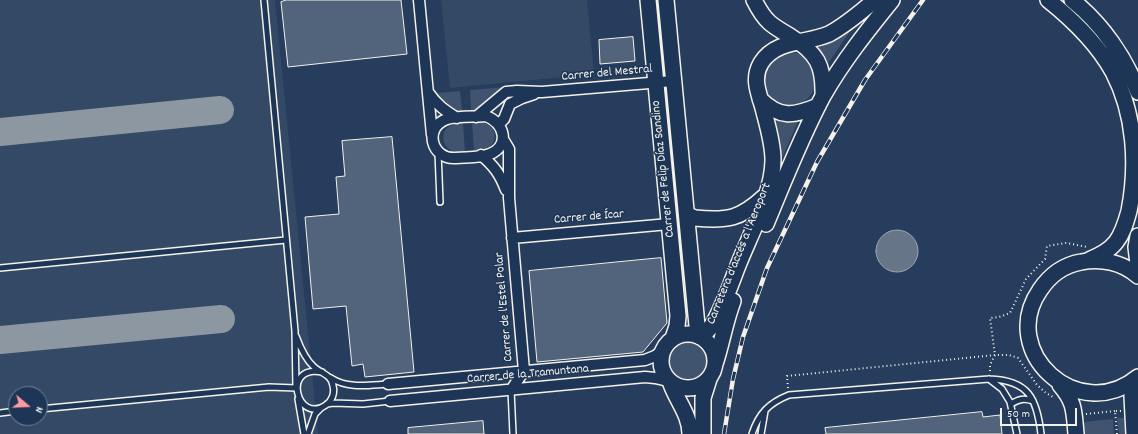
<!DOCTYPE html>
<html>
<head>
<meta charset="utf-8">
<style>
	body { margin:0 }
	#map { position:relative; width:1138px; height:434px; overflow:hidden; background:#263d5d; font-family:Dekko,sans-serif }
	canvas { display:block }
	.north { position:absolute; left:8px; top:386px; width:40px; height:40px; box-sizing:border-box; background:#1d3557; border:1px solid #738091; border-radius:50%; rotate:109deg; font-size:11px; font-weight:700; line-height:16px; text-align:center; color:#f4f1e8 }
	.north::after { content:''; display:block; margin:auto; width:14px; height:18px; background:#ff9aa2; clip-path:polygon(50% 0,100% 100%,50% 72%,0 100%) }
	.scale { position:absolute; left:1000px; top:408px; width:77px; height:18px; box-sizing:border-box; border:2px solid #f4f1e8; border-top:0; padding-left:5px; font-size:12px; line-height:14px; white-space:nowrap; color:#f4f1e8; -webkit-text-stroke:3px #1d3557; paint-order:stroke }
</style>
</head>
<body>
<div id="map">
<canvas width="1138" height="434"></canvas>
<div class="north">N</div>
<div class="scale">50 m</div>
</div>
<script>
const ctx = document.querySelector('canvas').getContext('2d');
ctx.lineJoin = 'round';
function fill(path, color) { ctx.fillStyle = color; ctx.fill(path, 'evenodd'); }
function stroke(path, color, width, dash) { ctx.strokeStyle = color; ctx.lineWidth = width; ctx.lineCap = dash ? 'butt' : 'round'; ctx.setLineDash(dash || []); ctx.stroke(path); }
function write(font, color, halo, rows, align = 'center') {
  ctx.font = font + ' Dekko,sans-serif'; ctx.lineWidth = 3; ctx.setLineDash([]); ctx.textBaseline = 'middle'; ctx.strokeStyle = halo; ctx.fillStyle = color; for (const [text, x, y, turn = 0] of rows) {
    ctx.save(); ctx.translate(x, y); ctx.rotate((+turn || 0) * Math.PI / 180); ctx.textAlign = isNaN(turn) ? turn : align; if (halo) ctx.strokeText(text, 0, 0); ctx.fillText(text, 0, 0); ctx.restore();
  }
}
fill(new Path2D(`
	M0,0H275L318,434H0ZM16,394H40V418H16Z
	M441,0H587L594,74L450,88Z`), '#334966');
fill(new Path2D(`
	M851,30L827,65L822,54L816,47Z
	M762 79a27 27 0 1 1 54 0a27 27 0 1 1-54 0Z
	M506,87L479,109L471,110L470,90Z
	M460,91L462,111C450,110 441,105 438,93Z
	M772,117L799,119L777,170Z
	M483,122L493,127C498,145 490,149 474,151L472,123Z
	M463,123L465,152C462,152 459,153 456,152C445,151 439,136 447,128C452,124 457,124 463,123Z
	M669,151H674L686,280L680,281Z
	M681,288H687L691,324L690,327L685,325Z
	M670 361a18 18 0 1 1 36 0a18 18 0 1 1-36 0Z
	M1117,418H1124L1126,434H1119Z
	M1113,419L1114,434H1084L1083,422Z`), '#40546f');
const water = new Path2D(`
	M876 251a21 21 0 1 1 42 0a21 21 0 1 1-42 0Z`);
fill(water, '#677588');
stroke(water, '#9fa7ae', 1);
stroke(new Path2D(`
	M0,132L220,110
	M0,340L221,319`), '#8d97a2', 28);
const building = new Path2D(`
	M287,0H401L407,54L288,67L281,2Z
	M633,37L635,61L600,64L599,40Z
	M392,137L414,372L365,377L363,364L352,366L346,306L313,309L305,217L339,214L336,177L345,176L342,141Z
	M661,258L667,323L643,352L537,362L529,271Z
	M982,412L983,417L1000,415L1002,434H826L825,428Z
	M483,421L484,434H408V428Z`);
fill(building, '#52647b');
stroke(building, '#f4f1e8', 1);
const lane = new Path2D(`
	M438,152L440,202
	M0,268L286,240
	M296,336C300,347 305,359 314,367C322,374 332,375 333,386C335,393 332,401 326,405C297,425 281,364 322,372
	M331,378C348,389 369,385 388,384
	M989,379L1002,389L1010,402L1017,434
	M511,390L513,434
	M298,399L304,434
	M327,404L333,403L363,404L390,401
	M1011,404C1019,399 1024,398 1033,401
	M40,409L269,387L296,388L295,331L264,0
	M0,413L16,411
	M308,434L315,414L321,408
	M752,434C759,413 769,403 789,395L989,379C1029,380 1037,399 1041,434
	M761,434L765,411`);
const street = new Path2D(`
	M419,0L432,135
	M428,92C437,105 444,110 457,118
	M486,116C505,123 510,146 490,154C480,158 467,157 456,158C431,160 423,127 447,119C456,116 476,117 486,116Z
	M476,117L506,92L517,91L542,92L673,81
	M499,124L504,119L510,104L522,98L534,94
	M503,139L509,149V198L524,371L511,390
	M481,155C494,166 500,174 506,190
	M512,238L669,224
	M388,384L645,360L655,356L663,350
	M390,401L645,377L655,378L668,381`);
const secondary = new Path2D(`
	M648,0L678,316L677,326L673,338
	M666,0L698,336
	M754,0C758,8 763,17 770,23C776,28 783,32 790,36C817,53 824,65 823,96
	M1048,0C1073,20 1097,43 1113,72C1135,114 1138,165 1129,211C1126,222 1123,233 1116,242C1109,251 1100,255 1089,260
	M1072,0C1102,24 1125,57 1138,92
	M760,99C780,119 794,116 818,106
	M686,212L690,216L695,218C728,221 740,219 764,197
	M766,224C784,181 801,137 823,96C843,61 867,31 892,0
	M1138,236L1136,247L1138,264
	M1138,276C1122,262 1101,258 1081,262C1064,265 1050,275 1040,290C997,352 1079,426 1138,377
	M661 361a27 27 0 1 1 54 0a27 27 0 1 1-54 0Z
	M700,337C705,333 709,330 713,324C724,305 731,283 739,263C751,233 773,192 773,160C773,144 768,127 764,112C760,95 751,80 761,63C776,39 806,44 829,34C846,25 861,12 875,0
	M715,364C722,343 725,322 733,301
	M671,384C677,401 690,415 690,434
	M1060,385C1075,402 1074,412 1076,434
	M703,434V398L709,379
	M1134,434L1132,396L1138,380`);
stroke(lane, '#f4f1e8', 8);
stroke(street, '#f4f1e8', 13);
stroke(secondary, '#f4f1e8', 18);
stroke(new Path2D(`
	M990,371V365L995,355L990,318L999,317L1010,313L1026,279L1045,259L1047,246L1066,243L1087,247
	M788,388L787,376L995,355H1009L1018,358L1037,385L1046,393L1053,397
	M1086,414L1115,411
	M1117,434L1115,411H1121`), '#f4f1e8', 2, [1, 3]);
stroke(lane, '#1d3557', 5);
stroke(street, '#1d3557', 10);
stroke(secondary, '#1d3557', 15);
const rail = new Path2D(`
	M724,434L733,379L743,337L767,268L817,162L865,80L923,0`);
stroke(rail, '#f4f1e8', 4.5);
stroke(rail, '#1d3557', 3, [9]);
write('13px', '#f4f1e8', '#1d3557', [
	["Carrer del Mestral",607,74,-5],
	["Carrer de Felip Díaz Sandino",664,169,-96],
	["Carrer de Ícar",589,218,-5],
	["Carretera d'accés a l'Aeroport",740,254,-68],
	["Carrer de l'Estel Polar",505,307,-95],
	["Carrer de la Tramuntana",528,375,-5]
]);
</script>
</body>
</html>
